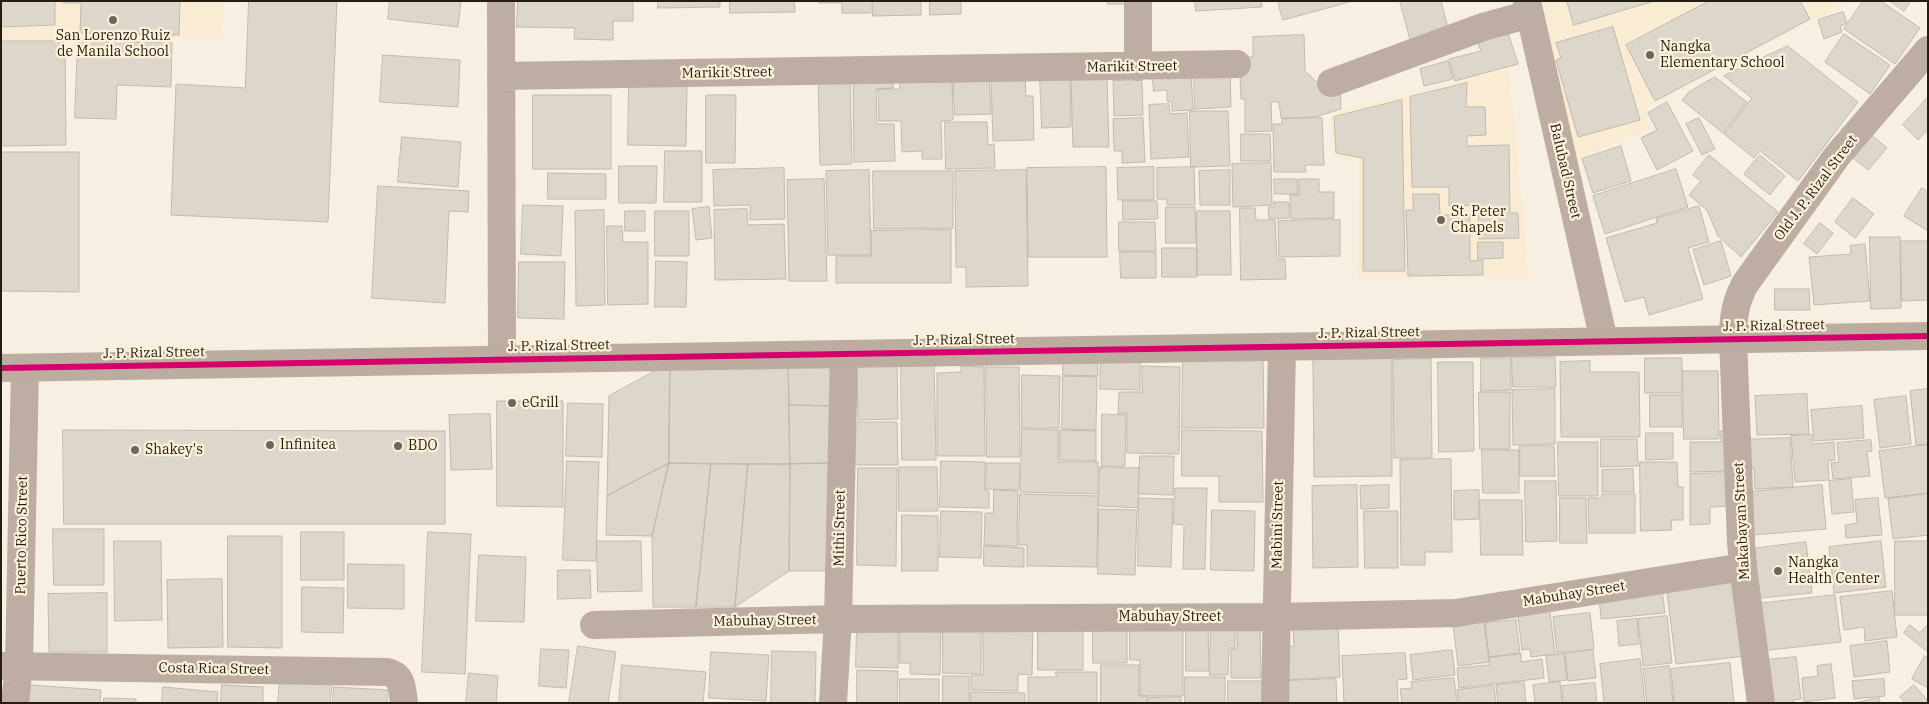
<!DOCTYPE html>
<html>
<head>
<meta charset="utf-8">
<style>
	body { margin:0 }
	#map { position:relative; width:1929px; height:704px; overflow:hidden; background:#f6efe2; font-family:"IBM Plex Serif",serif }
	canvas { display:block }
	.frame { position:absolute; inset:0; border:2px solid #231d12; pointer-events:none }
</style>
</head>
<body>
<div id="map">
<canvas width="1929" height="704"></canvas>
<div class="frame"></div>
</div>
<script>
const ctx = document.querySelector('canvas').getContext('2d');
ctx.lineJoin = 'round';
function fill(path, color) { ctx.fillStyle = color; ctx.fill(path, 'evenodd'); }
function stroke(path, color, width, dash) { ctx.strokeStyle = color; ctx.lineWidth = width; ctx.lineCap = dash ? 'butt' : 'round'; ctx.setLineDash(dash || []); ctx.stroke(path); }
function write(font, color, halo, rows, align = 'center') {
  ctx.font = font + ' "IBM Plex Serif",serif'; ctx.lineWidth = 4.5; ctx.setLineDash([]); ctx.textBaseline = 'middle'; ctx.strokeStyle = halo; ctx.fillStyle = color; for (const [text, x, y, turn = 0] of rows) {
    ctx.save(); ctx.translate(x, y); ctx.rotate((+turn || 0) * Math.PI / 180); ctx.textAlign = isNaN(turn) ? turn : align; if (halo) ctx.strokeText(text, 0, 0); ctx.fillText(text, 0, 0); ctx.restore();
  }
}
fill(new Path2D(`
	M1,1H224L223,38L1,40Z
	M1543,1H1848L1645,109L1651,129L1575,159Z
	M1509,69L1529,278H1358L1359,162L1333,157L1330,114Z`), '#faecd2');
const building = new Path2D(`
	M1,1H55V25L1,27Z
	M64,1H180L179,35L80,33L81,3H64Z
	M249,1H337L328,222L171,215L176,84L245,88Z
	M390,1H461L458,27L388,19Z
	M518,1H633V21H613V40L574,39L575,28L517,27Z
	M658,1H720V7L658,8Z
	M730,1H794L795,12L730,13Z
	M819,1H871V13H842V3H819Z
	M873,1H921V15L873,16Z
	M930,1H961V14L930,15Z
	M1108,1H1132V4H1108Z
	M1195,1H1261L1262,7L1196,11Z
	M1278,1H1353L1283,20Z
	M1400,1H1441L1449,32L1411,42Z
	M1567,1H1654L1574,25Z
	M1709,1H1800L1810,19L1655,101L1626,45Z
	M1863,1H1881L1920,28L1895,64L1844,29Z
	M1890,1H1911L1904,11Z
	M1843,12L1847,23L1840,26L1842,32L1824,39L1818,20Z
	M1613,27L1640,120L1578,137L1556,60L1561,58L1556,43Z
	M1507,30L1518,64L1455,81L1449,59L1481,51L1476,38Z
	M1844,34L1890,65L1870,94L1825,62Z
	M1304,35L1305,71L1321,86L1340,85L1341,109L1315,117L1281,118L1279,102H1271L1272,131L1245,132V99H1241L1239,57H1253V37Z
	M78,40L172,43L171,87L117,85L116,119L75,118Z
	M1,41H65L66,145L1,146Z
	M1788,46L1858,102L1798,181L1760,151L1754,158L1724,134L1752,98L1724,76Z
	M383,55L460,60L458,107L380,102Z
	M1448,61L1453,79L1424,86L1420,69Z
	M1194,71H1230L1231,107L1195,109Z
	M1152,72H1191L1193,110L1172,111V102L1167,101V90L1154,91Z
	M893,73V88L876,89L877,124H894L895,161L854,162L853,74Z
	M953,74H989L991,114L955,115Z
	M850,75L852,164L820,165L818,76Z
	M1025,75L1026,96H1033L1034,140L993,141L991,76Z
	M1040,76H1070L1071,127L1042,128Z
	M1715,77L1747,102L1723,133L1682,100L1689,92Z
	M952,78L953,120L941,121L942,159H922V151L902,152L901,121H879L878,89H900L899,79Z
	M1107,79L1109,147H1073L1071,80Z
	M1142,80L1143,115L1114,116L1113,81Z
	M629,83L687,84L686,146L628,145Z
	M1467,83L1466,107H1485L1486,135L1467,136V146L1509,145L1510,213H1518L1519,238L1479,239L1478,205L1449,206V187H1412L1410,97Z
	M533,95H611V169H533Z
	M706,95H736L735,163H706Z
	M1928,97V129L1918,140L1903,125Z
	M1402,100L1405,271H1363V158L1336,153L1334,117Z
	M1667,102L1693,151L1657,170L1641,138L1657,130L1648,113Z
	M1169,104L1170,114L1187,113L1189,157L1151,159L1149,105Z
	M1190,111H1228L1230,166L1191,167Z
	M1143,118L1145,162L1122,163V151H1114L1113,119Z
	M1322,118L1324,165H1305L1306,172H1274L1273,124H1282V119Z
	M1699,118L1715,149L1702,155L1686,124Z
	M945,122H987L988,145L994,144L995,168L946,169Z
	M1868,132L1887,148L1868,170L1849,155Z
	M1241,134H1270L1271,161H1241Z
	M402,137L461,142L458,187L398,182Z
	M1621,146L1631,181L1593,193L1582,159Z
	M665,151H702V202H664Z
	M1,152H79V292L1,291Z
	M1709,155L1778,212L1741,257L1718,236L1707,210L1689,195L1701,181L1693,175Z
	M1760,155L1785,176L1770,195L1744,174Z
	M1271,163L1272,205L1233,207L1232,164Z
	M619,166H657L656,203H619Z
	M1106,167L1107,257H1028L1027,168Z
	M1154,167V200H1118L1117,168Z
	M1194,167L1195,205H1167V199H1157V168Z
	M784,168L785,219L750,220V205L714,206L713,170Z
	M1676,169L1688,207L1605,234L1593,196Z
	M869,170L871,255H828L826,171Z
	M1026,170L1028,286L966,287V267H956L955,171Z
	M1230,170V205H1200L1199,171Z
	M873,171H953V228L874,229Z
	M548,173L606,174V199H548Z
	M824,179L827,281H789L787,180Z
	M1274,179H1297L1298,194H1275Z
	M1299,179H1319V192H1334V218L1291,219L1290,195H1299Z
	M378,186L469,191L468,212L449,211L445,303L372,298Z
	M1922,188L1928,192V231L1904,216Z
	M1413,194H1439L1440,215H1470V261L1483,260V275L1408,276L1406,210H1413Z
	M1853,198L1874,214L1855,238L1835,222Z
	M1123,201H1157L1158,219L1123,220Z
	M1274,202H1289V218L1269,219L1268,207H1274Z
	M523,205L563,206L561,256L521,254Z
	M1699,206L1709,242L1688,248L1703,299L1649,315L1644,297L1625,302L1606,238L1657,223L1656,219Z
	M709,207L712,238L696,240L692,209Z
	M1166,207H1195L1196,243H1166Z
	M1240,208H1255L1256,220H1275L1277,259H1285L1286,279L1241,280Z
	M747,209L748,225L784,224L786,279L715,280L714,210Z
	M604,210L605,305L576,306L575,211Z
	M625,211H645V231H625Z
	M655,211H689V256H655Z
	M1197,211H1230L1231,275H1197Z
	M1340,220V256L1279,257L1278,221Z
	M1119,222H1155L1156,251H1119Z
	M1820,223L1833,233L1817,254L1804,244Z
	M607,226H622L623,242H648V304L608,305Z
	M951,230V283H836V256H871V231Z
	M1870,237H1900L1901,308L1871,309Z
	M1721,241L1731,276L1704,285L1693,250Z
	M1901,241H1928V300L1902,301Z
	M1478,242H1503V258L1478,259Z
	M1865,244L1870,301L1814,305L1809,257L1851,254L1850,246Z
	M1162,248H1197V277H1162Z
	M1120,252H1156V278H1121Z
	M656,261L687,262L686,307H655Z
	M519,262H565L564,319L518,318Z
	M1775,289H1809L1810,310H1775Z
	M1183,353L1263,354L1264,428H1182Z
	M1063,354H1097L1098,376L1063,375Z
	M1101,356H1140V390L1100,389Z
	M1512,357H1555L1556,387H1513Z
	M1481,358H1511V390L1481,391Z
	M1645,358H1682V393H1645Z
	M901,359H934L936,460H902Z
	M1392,359V476L1314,477L1313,360Z
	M1431,359L1432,458H1394L1393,360Z
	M835,361V406L789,405L788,363Z
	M1590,361V372H1639L1640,437H1561L1560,362Z
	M1438,362H1473L1474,451L1439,452Z
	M670,363H788L790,464L669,463Z
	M670,363L669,463L607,496L609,396Z
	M897,366L898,419L858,420L857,367Z
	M961,366L984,367L985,456H937V373L961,372Z
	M1142,366L1180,367L1179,454L1127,453V413L1118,414L1119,392H1142Z
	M986,367H1019L1020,457H987Z
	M1683,371H1718L1719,439H1684Z
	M1022,375L1060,376L1059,428H1022Z
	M1063,376L1097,377L1096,430L1062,429Z
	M1555,389V444L1513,445L1512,390Z
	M1928,389V444L1916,445L1910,391Z
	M1479,392H1510V449H1480Z
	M1807,394L1809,434L1757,435L1755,396Z
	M1650,395H1682V427H1650Z
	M1906,396L1911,444L1880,448L1874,400Z
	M497,401H563V507L497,506Z
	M568,403L603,404L602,457L566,456Z
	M789,405L835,406L836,463L790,464Z
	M1862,406L1864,438L1814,441L1811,410Z
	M490,414L492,469L451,470L449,415Z
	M1102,414L1126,415L1125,466H1102Z
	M854,422H897L898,465H854Z
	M1022,429L1058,430V462H1098V494L1021,492Z
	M63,430L445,431V524H64Z
	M1060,430L1096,431V461L1060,460Z
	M1182,430L1262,431L1263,502H1219V476H1182Z
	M1720,431H1735V471L1690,472V442H1721Z
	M1646,433H1673V459L1646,460Z
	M1812,435V444L1834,442L1835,460L1828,461L1829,480L1795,482L1791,436Z
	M1790,438L1793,487L1755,489L1754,468H1743L1742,440Z
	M1601,439H1637L1638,466L1601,467Z
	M1871,440L1872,451L1867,452L1870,476L1833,479L1831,463L1839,462L1837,443Z
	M1558,442H1598V496H1559Z
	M1928,445V493L1885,498L1879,451Z
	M1520,446H1554L1555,476H1520Z
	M1482,450H1519V493H1483Z
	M1140,456H1174L1173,495L1139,494Z
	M1451,459L1452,552H1425V565H1401L1400,460Z
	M567,461L599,462L596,561L563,560Z
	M941,461L985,462V491H989V508L940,507Z
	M1640,462H1677L1678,487H1683V520H1671L1672,530L1641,531Z
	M669,463L711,464L696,607H653L652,536Z
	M669,463L652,536L606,535L607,496Z
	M836,463V571H789L790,464Z
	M987,463H1020L1019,490L986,489Z
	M711,464H748L735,607H696Z
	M748,464H790L789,571L735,607Z
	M899,467H937L938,511H899Z
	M1100,467L1139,468L1138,508L1099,506Z
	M858,468H897L896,566L857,565Z
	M1633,469L1634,492H1602V470Z
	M1734,473V506L1710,507V524L1690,525V474Z
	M1851,479L1854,512L1832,514L1829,481Z
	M1525,481H1556L1557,541L1526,542Z
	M1357,485L1358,567L1313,568L1312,486Z
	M1389,485V508L1361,509L1360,486Z
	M1822,485L1826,529L1753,535L1749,492Z
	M1175,488H1207L1205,569H1183L1184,525L1174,524Z
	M994,490L1018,491L1017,546L984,545L985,513H993Z
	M1479,490V519L1454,520V491Z
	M1020,494L1098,496L1097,567L1027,566V545H1019Z
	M1602,494H1635V533H1589L1588,498H1602Z
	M1928,494V535L1893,539L1888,499Z
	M1139,498L1173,499L1171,567L1138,566Z
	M1560,498H1586L1587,543H1560Z
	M1878,498L1882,535L1846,538L1845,525L1857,523L1855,500Z
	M1480,500H1522L1523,555H1481Z
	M1099,509L1137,510L1135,575L1098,574Z
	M1212,510L1255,511L1254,571L1211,570Z
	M941,511L982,512L981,558L940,557Z
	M1364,511H1398V568H1365Z
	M902,515L938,516V571H902Z
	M53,529H104V585H54Z
	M301,532H344V580H301Z
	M428,532L471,534L465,674L422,672Z
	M228,536H282V648L228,647Z
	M114,541H161L162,620L115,621Z
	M597,541H641L642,591L598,592Z
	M1881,541L1886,587L1834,593L1829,547Z
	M1895,541H1928V615H1895Z
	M1806,542L1812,593L1750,599L1744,550Z
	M984,546L1024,548V567L984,566Z
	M479,555L526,557L524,622L476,621Z
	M348,564L404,565V609L348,608Z
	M558,570H590L591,598L558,599Z
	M1736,578L1745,656L1676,664L1666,585Z
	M222,579L223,647L168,648L167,580Z
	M302,587L344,588L343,633L302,632Z
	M1662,590L1665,613L1601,619L1599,596Z
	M1892,591L1897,637L1865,641L1864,627L1844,630L1840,597Z
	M107,593V652H49L48,594Z
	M1835,595L1841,642L1762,651L1756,604Z
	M1549,604L1555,654L1531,657L1530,649L1522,650L1517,608Z
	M1590,613L1594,649L1557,653L1553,617Z
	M1667,616L1672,663L1643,666L1638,619Z
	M1038,619L1083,620V670H1038Z
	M1211,619H1235V648H1229L1228,675H1210Z
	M1637,619L1639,644L1619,646L1617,621Z
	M1093,620L1127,621V663H1093Z
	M1130,620L1183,630V696H1140V660H1130Z
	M1516,620L1520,653L1489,657L1485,623Z
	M1484,621L1489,662L1458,666L1453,624Z
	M900,622L941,623L940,675L910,674V663H900Z
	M983,622H1033L1032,675L1018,674V691L971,690V675H983Z
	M943,624H981V674L943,673Z
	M1186,624H1208L1209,671H1186Z
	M1237,624L1260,625L1261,678H1231V649H1237Z
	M1338,624L1340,677L1285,680L1284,647L1294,646L1293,626Z
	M1910,625L1920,633L1926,626L1928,627V652L1904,633Z
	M857,626H898V668L856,667Z
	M1887,641L1890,672L1854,677L1850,646Z
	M578,646L616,652L608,703H569Z
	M541,649L569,650L566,688L539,686Z
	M1452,650L1455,675L1413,680L1410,655Z
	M1593,650L1596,678L1568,681L1565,654Z
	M772,651L816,652L815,703H771Z
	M711,652L769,655L766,701L709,698Z
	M1405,653L1407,679L1397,680L1398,703H1344L1342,656Z
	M1521,654V662L1542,659L1544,678L1459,688L1457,668L1490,665L1489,658Z
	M1564,654L1567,680L1549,682L1546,656Z
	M1925,656L1928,657V688L1912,679Z
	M1796,657L1801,699L1793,700V703H1771L1766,660Z
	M1640,659L1645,703H1604L1600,664Z
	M1730,663L1734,703H1674L1671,669Z
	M1831,664L1835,698L1804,702L1802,678L1818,676L1817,666Z
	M622,665L706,672L703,703H619Z
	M1101,665H1139V696H1147V703H1101Z
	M1669,666L1673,703H1647L1643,669Z
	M857,670L898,671L897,703H857Z
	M1056,672H1097V703H1028V677H1056Z
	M469,673L498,676L496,703H466Z
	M943,676H969V703H943Z
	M1185,677H1225V703H1185Z
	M1454,678L1457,703H1402L1400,689L1412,688L1411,682Z
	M900,679H939V703H900Z
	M1336,679L1337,703H1288L1283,681Z
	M1884,679L1885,696L1854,699L1852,681Z
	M280,680L332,685L330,703H278Z
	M1228,681H1266V703H1228Z
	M1524,682L1526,703H1498L1496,685Z
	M1560,682L1562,703H1535L1533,685Z
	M1595,683L1597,703H1563L1562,686Z
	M31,685L101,690L100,703H29Z
	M222,685L263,687V703H221Z
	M1914,685L1928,701V703H1905L1900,697Z
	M1494,686L1496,703H1459L1457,690Z
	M163,687L218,692L217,703H162Z
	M334,687L388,690L387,703H333Z
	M971,692L1025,693V703H971Z
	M1181,697V703H1148V698Z
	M104,698L136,699V703H104Z
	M1879,698L1880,703H1854Z`);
fill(building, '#ddd6cb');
stroke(building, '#c1bab0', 1);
stroke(new Path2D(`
	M501,1L502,359
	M1138,1V67
	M1527,1L1604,341
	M501,76L1237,64
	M1331,83L1483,27L1530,14
	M594,625L838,619L1276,617L1456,613L1743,567
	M1,666L387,672C403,675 402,689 404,703
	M15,703L19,665L25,368
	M833,703L838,619L844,354
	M1275,703L1282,347
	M1761,703L1743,567L1741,541L1733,339C1733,318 1735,303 1745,284L1837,156L1928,50`), '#beada3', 28);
stroke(new Path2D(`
	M1,368L1928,336`), '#bdada1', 28);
stroke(new Path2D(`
	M1,368L1928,336`), '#d6006c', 6);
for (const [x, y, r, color] of [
	[113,20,5,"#6d665b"],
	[1650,55,5,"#6d665b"],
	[1441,220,5,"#6d665b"],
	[512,403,5,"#6d665b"],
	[270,445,5,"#6d665b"],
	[398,446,5,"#6d665b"],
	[135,450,5,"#6d665b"],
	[1778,571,5,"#6d665b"]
]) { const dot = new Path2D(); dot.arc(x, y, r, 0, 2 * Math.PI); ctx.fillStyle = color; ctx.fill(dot); stroke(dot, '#fef1da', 2); }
write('14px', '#231d12', '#fef1da', [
	["San Lorenzo Ruiz",113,36,"center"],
	["de Manila School",113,52,"center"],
	["Nangka",1660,47],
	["Elementary School",1660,63],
	["St. Peter",1451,212],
	["Chapels",1451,228],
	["eGrill",522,403],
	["Infinitea",280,445],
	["BDO",408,446],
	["Shakey's",145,450],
	["Nangka",1788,563],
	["Health Center",1788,579]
], 'left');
write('14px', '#231d12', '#fef1da', [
	["Marikit Street",1132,67,-1],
	["Marikit Street",727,73,-1],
	["Balubad Street",1565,171,77],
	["Old J. P. Rizal Street",1816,188,-53],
	["J. P. Rizal Street",1774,326,-1],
	["J. P. Rizal Street",1369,333,-1],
	["J. P. Rizal Street",964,340,-1],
	["J. P. Rizal Street",559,346,-1],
	["J. P. Rizal Street",154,353,-1],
	["Makabayan Street",1742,521,-93],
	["Mabini Street",1278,525,-89],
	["Mithi Street",840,528,-89],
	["Puerto Rico Street",22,535,-89],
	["Mabuhay Street",1574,594,-9],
	["Mabuhay Street",1170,617],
	["Mabuhay Street",765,621,-1],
	["Costa Rica Street",214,669,1]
]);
</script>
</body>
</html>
